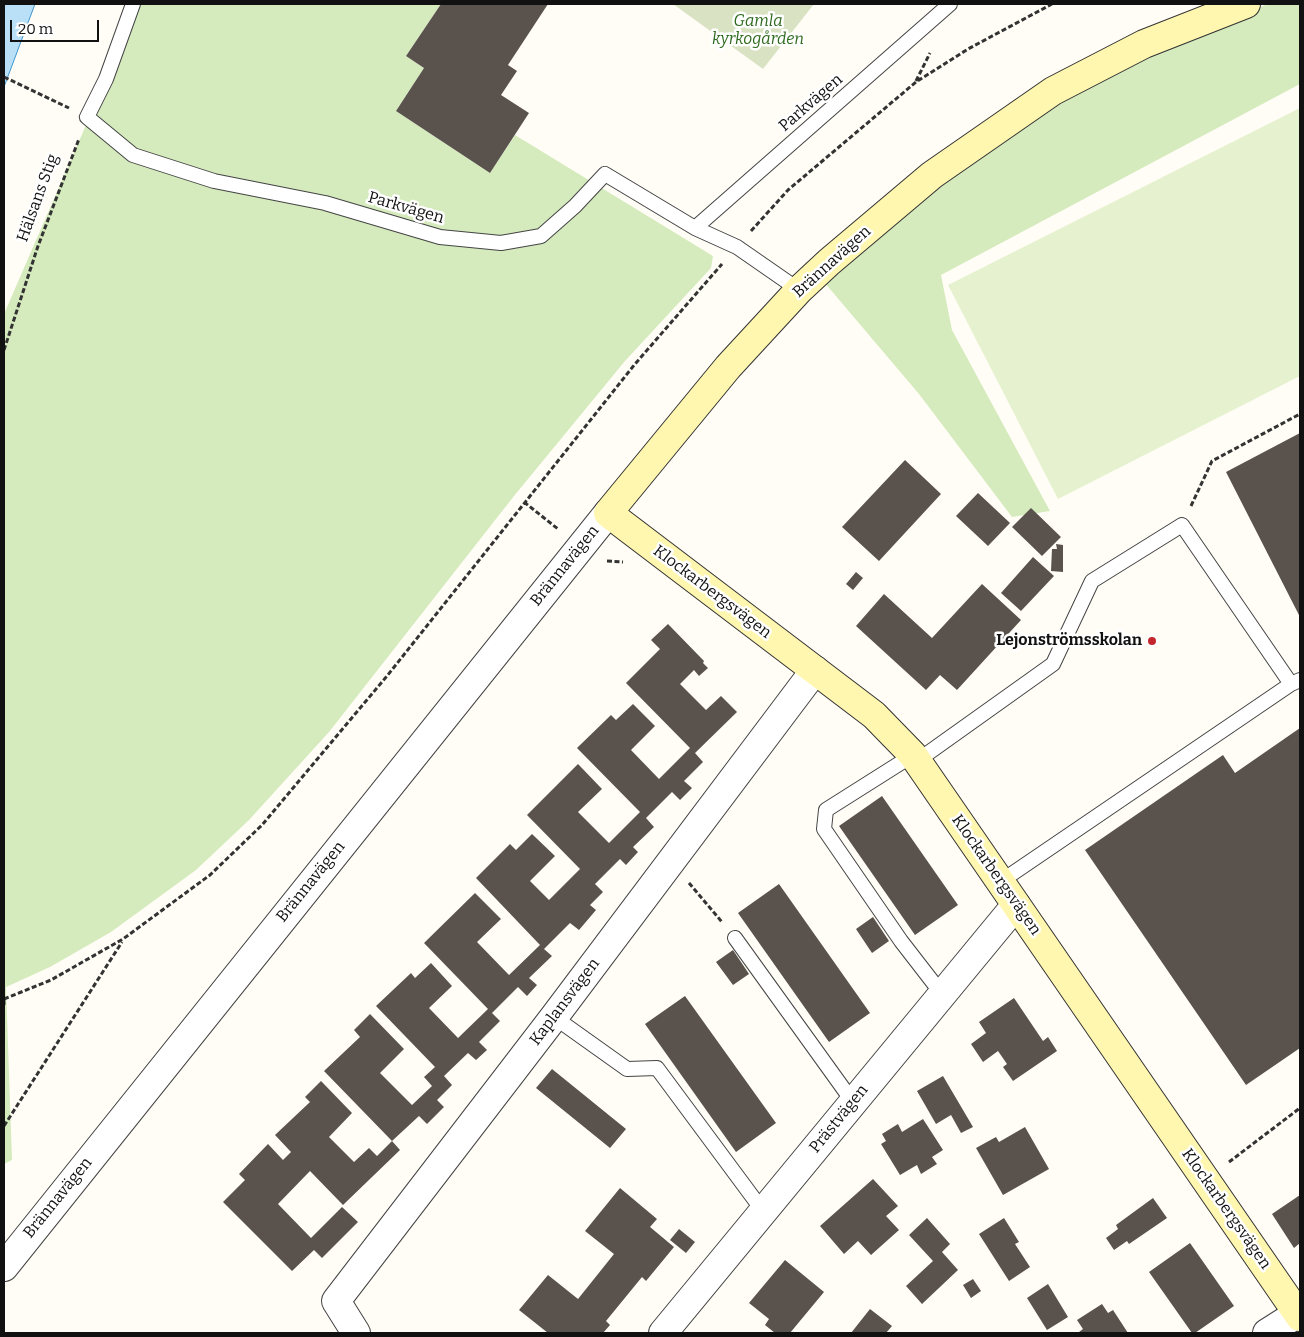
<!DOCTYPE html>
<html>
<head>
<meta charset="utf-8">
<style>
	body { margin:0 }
	#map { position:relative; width:1304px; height:1337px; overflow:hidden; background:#fffdf5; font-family:Bitter,serif }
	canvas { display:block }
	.frame { position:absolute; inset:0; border:5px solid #111; pointer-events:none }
	.scale { position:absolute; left:10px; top:20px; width:89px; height:22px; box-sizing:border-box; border:2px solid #111; border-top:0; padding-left:6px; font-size:15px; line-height:18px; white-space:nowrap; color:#111; -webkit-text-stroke:4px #fff; paint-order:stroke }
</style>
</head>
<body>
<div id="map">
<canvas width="1304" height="1337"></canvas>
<div class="frame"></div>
<div class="scale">20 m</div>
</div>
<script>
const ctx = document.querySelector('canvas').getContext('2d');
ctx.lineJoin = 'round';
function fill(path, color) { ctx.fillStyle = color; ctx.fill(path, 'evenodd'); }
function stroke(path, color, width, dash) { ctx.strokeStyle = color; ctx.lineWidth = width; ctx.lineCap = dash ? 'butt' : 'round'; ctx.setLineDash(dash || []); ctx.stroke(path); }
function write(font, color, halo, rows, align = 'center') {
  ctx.font = font + ' Bitter,serif'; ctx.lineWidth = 5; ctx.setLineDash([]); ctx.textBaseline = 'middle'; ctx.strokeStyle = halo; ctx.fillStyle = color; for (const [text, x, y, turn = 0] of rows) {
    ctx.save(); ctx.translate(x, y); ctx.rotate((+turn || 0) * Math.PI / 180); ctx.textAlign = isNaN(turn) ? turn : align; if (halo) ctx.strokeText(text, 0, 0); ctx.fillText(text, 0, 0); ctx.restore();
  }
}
fill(new Path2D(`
	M131,4H441L406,56L424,68L396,111L490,173L515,135L713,256L711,268L625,361L514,496L329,732L249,820L196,870L111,932L50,967L6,987L12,1160L4,1164V314L106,79Z
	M1268,4H1300V84L941,275L952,330L1050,511L1012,517L919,394L824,282L992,142L1136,56Z`), '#d5ebbd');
fill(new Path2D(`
	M673,4H814L763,69Z`), '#d9e3c4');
fill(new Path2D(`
	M1300,108V376L1058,499L948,285Z`), '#e6f2cf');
const water = new Path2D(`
	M4,4H35L4,87Z`);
fill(water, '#b9e0f7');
stroke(water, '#3f96cf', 1);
fill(new Path2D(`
	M441,4L448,5L449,4H548L508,65L517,71L501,95L529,113L490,173L396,111L424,68L406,56Z
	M1300,433V617L1226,472Z
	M905,460L941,494L879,561L842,527Z
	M978,493L1010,523L988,546L956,516Z
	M1031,508L1061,537L1042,556L1012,527Z
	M1056,544L1063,545V572L1051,571L1052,549H1057Z
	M1033,557L1054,576L1021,611L1001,593Z
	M856,572L863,578L853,590L846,584Z
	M982,584L1021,620L957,690L940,675L926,690L856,626L884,594L932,638Z
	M668,624L704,661L703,663L708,668L699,676L694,670L680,684L706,710L721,696L737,712L695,753L703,762L684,781L692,788L680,800L672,792L646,818L654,827L633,847L638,852L626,865L620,859L595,884L603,892L590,905L596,910L579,930L570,923L544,949L552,956L529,978L537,985L527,996L518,987L492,1013L500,1021L479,1042L487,1050L476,1060L468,1053L444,1076L452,1085L437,1100L444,1107L427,1124L419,1116L392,1141L324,1071L360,1037L354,1030L370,1014L404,1049L380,1073L412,1105L432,1086L424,1077L435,1067L376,1006L411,973L415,978L431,963L452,986L429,1008L458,1038L488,1009L424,943L475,893L501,919L477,942L509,975L540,945L476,878L510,844L516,850L532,834L555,856L530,881L549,900L580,869L527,815L578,764L602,789L578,812L609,843L640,812L577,748L611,715L616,720L633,704L655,726L631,750L659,779L690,748L626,683L660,649L651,640Z
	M1300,728V1048L1246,1085L1085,850L1223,755L1235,773Z
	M882,796L958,905L915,935L839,826Z
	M779,884L870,1013L829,1042L738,913Z
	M873,917L889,941L872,953L856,929Z
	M733,950L749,974L733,985L716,962Z
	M685,996L776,1123L736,1152L645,1024Z
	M1014,998L1043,1041L1048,1037L1057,1051L1013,1081L1003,1067L1007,1064L998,1051L983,1062L971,1044L986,1033L979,1022Z
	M552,1069L626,1129L610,1148L536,1088Z
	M943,1076L973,1127L961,1133L951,1115L936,1124L917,1091Z
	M321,1081L352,1113L329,1137L354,1162L369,1148L377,1156L392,1141L400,1150L343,1205L310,1171L278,1204L311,1238L342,1207L358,1222L322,1258L314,1250L292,1271L223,1202L245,1180L239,1174L268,1144L283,1160L291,1152L275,1135L310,1102L305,1097Z
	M923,1119L943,1150L932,1157L937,1164L921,1174L917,1165L900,1175L881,1144L886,1141L882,1134L898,1124L902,1132Z
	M1025,1127L1049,1169L1003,1195L976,1148L996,1137L999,1142Z
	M873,1179L898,1206L886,1216L899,1230L871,1255L858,1241L844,1254L820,1226Z
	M620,1188L657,1219L650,1227L674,1247L646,1281L642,1277L606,1321L610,1325L603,1333H548L519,1310L548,1275L578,1299L614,1254L585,1231Z
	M1300,1195V1243L1294,1248L1272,1214Z
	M1153,1198L1167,1218L1129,1244L1127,1241L1114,1250L1106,1238L1118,1229L1116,1225Z
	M927,1218L950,1244L942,1252L958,1270L922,1304L906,1286L933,1261L909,1235Z
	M1004,1218L1019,1242L1015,1244L1030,1267L1009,1281L979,1234Z
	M679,1229L695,1242L686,1253L670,1240Z
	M1190,1243L1234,1306L1195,1333H1192L1149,1272Z
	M785,1260L824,1292L790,1333H775L765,1325L769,1319L749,1303Z
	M973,1279L981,1291L971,1298L963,1285Z
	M1048,1284L1068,1317L1047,1330L1027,1298Z
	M1102,1304L1108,1313L1113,1310L1128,1333H1079V1332L1083,1329L1077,1320Z
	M870,1309L892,1326L886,1333H851Z`), '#5a524d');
const lane = new Path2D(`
	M133,4L106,79L87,117L133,155L214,181L325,203L440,237L501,243L541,236L575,206L605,174L695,228L737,247L799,290
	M695,228L950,4
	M913,755L826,810L824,829L901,941L942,994
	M917,761L1053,664L1092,581L1182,525L1291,684
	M1000,882L1291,684L1300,680
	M735,938L853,1102
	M554,1017L627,1069L657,1068L763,1211`);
const street = new Path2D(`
	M4,1267L608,513
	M356,1333L336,1301L554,1017L815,670
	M663,1333L1016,905
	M1267,1333L1300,1312`);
const secondary = new Path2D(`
	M1246,4L1144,44L1053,91L932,175L829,262L799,290L728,367L608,513L874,715L913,755L1300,1317`);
stroke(lane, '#444', 16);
stroke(street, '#444', 30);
stroke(secondary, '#333', 30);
stroke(new Path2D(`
	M4,77L69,108
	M916,81L930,53
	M751,231L788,190L916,82L968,49L1052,4
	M4,350L38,246L79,139
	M524,502L558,529
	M1191,506L1212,461L1300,414
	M607,561L623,562
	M689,883L722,922
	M4,999L51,980L123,939L210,875L262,825L387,676L635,364L722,264
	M4,1005V999
	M4,1126L122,942
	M1229,1162L1300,1108`), '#333', 3, [5, 2.5]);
stroke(lane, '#fff', 14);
stroke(street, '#fff', 28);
stroke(secondary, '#fff6b0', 28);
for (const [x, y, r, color] of [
	[1152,641,5,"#c4262e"]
]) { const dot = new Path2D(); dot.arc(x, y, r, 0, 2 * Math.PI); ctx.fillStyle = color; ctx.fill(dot); stroke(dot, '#fff', 2); }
write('italic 16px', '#2f6b1f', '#fff', [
	["Gamla",758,22],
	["kyrkogården",758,40]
]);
write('16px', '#111', '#fff', [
	["Parkvägen",811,103,-41],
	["Hälsans Stig",38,198,-70],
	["Parkvägen",406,208,16],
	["Brännavägen",832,262,-42],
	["Brännavägen",565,566,-51],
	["Klockarbergsvägen",712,592,37],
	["Klockarbergsvägen",996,875,55],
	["Brännavägen",311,882,-51],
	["Kaplansvägen",565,1002,-53],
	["Prästvägen",839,1119,-51],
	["Brännavägen",58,1198,-51],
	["Klockarbergsvägen",1226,1209,55]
]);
write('bold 16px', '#111', '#fff', [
	["Lejonströmsskolan",1142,641]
], 'right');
</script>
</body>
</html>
